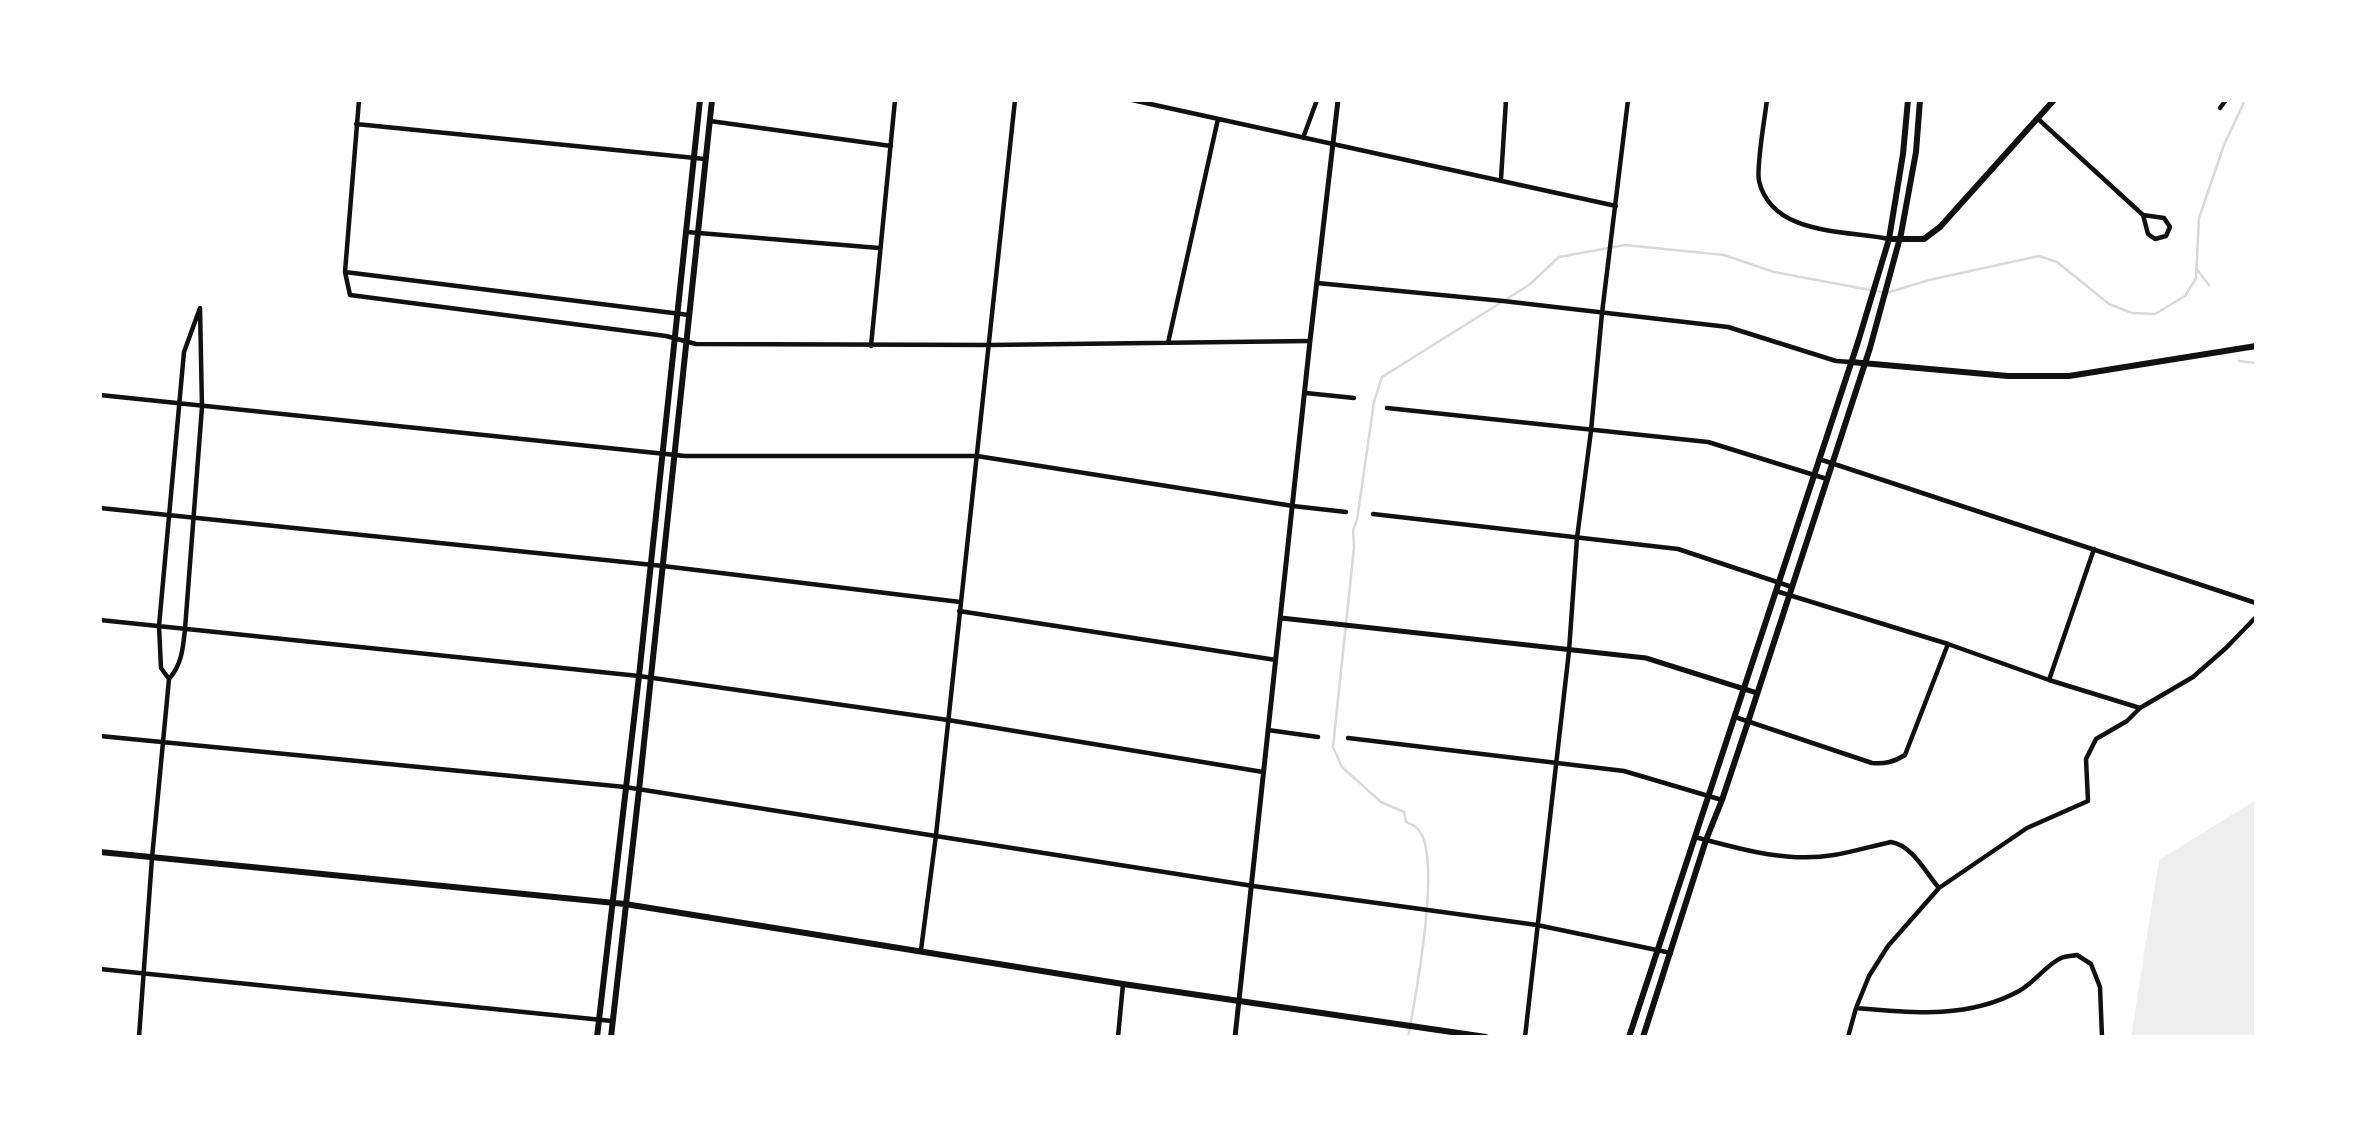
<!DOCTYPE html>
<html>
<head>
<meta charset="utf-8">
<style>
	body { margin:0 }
	#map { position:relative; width:2356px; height:1137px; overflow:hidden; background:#fff; font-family:"Work Sans",sans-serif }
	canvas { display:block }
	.frame { position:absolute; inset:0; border:102px solid #fff; pointer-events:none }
</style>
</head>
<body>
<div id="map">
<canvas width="2356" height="1137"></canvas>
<div class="frame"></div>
</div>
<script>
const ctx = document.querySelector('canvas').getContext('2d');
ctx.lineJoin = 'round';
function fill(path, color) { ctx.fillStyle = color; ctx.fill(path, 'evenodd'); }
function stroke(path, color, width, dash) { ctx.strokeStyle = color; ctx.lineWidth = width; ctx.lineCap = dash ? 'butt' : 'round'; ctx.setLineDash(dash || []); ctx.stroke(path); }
fill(new Path2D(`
	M2256,800V1037H2131L2159,860Z`), '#eee');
stroke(new Path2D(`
	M2196,268L2209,285
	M2239,361L2256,363
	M1408,1037C1416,995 1439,871 1422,835C1418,827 1413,825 1406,822L1404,812L1381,802L1342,767L1333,747L1354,548L1353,530L1357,520L1374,402L1382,377L1529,285L1559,257L1625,245L1724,255L1774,272L1886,293L1929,280L2039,256L2057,262L2109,304L2132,313L2155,314L2185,296L2196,278L2199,218L2224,145L2245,100`), '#d9d9d9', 2.5);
stroke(new Path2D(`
	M359,100L345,272L350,295L666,336L696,344L989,345L1310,341
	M1132,100L1616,206
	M1767,100C1765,116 1756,168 1759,181C1772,236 1846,230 1889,239
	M2220,108L2226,100
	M2037,118L2143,215L2164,218L2170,227L2166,236L2155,239L2148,234L2143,215
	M710,121L891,146
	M356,124L705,159
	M1303,138L1317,100
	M1501,179L1506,100
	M687,232L879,248
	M345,272L689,315
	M1317,283L1503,301L1728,327L1836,361L1851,362
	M1168,343L1218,119
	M871,346L895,100
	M1306,393L1354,398
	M100,395L685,456H977L1293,506L1346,512
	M1387,408L1708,442L1827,479
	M1819,459L2256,603
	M100,508L663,566L960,602
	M1373,514L1678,549L1792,587
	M1776,591L1948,644L2049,680L2140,708
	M959,611L1276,660
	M100,620L639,676L948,720L1263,772
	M2049,680L2094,549
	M1735,717L1872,763C1885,764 1894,762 1905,755L1948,644
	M1268,730L1318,737
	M100,736L625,787L1253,886L1537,925L1671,953
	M1348,738L1624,771L1722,800
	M1695,837C1740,849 1787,863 1834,855C1853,852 1872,846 1891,842C1912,845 1926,873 1939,888
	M921,950L936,835L1015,100
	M100,969L612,1021
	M1856,1008C1912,1013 1968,1019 2019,991C2034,983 2046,965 2061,958C2066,956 2072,956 2077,955L2091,964L2100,987L2102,1037
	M139,1037L152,858L169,679C182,664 183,648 185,629L202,407L200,308L184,352L159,626L161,668L169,679
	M1118,1037L1123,984
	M1525,1037L1569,651L1577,538L1591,431L1602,313L1628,100
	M1848,1037L1856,1008L1869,976L1888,946L1939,888L2027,828L2088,801L2086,759L2096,739L2127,721L2140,708L2193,677L2226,648L2256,617`), '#111', 4.5);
stroke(new Path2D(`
	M1281,618L1646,658L1757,693
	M1235,1037L1310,341L1338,100`), '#111', 5);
stroke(new Path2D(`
	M1889,239H1924L1940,227L2054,100
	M1851,362L2008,376H2069L2256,346
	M100,852L625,904L1123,984L1486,1037
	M597,1037L639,676L700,100
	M611,1037L639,790L712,100
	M1629,1037L1858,342L1889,239L1903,154L1908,100
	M1643,1037L1706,840L1722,800L1748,722L1870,348L1901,234L1916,152L1920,100`), '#111', 6);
</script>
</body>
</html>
